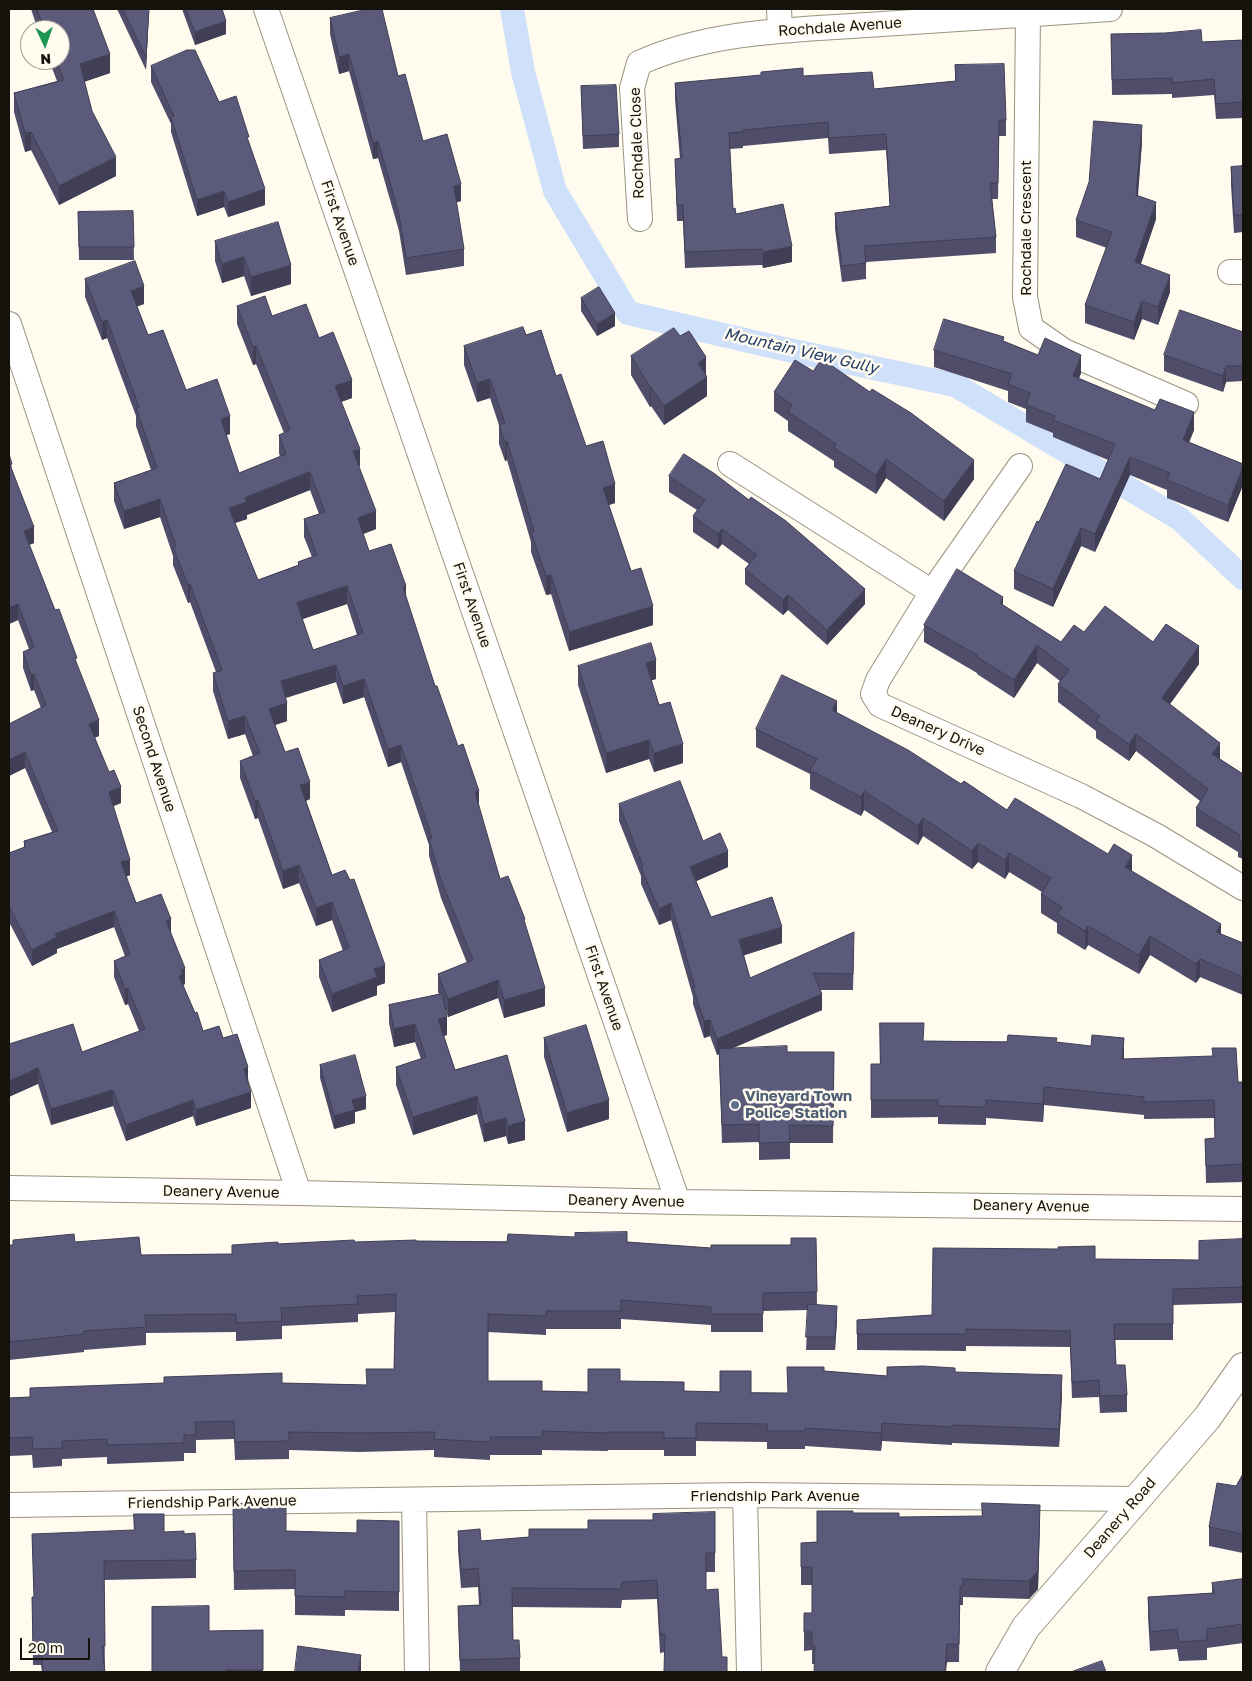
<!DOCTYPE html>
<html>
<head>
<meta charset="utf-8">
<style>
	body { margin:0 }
	#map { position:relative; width:1252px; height:1681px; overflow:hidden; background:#fffbee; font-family:"Golos Text",sans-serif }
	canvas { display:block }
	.frame { position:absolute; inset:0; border:10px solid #14120a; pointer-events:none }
	.north { position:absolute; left:20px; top:20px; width:50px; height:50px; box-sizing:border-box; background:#fffbee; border:1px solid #a19e93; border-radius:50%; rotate:177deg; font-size:14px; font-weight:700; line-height:20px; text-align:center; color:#14120a }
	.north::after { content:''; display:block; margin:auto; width:18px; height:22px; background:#1d9652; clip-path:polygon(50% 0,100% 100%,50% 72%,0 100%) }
	.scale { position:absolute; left:20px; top:1638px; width:70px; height:22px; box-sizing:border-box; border:2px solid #14120a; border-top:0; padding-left:6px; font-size:15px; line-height:18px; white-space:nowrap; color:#14120a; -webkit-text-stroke:4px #fffbee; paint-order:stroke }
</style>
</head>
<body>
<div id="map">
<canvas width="1252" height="1681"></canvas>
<div class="frame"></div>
<div class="north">N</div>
<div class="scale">20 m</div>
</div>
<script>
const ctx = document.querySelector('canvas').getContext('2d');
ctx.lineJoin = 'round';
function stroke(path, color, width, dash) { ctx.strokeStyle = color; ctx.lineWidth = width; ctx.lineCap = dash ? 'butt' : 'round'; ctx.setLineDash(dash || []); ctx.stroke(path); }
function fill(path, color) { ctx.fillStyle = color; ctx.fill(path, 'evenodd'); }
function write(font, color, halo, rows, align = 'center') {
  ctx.font = font + ' "Golos Text",sans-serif'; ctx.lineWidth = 5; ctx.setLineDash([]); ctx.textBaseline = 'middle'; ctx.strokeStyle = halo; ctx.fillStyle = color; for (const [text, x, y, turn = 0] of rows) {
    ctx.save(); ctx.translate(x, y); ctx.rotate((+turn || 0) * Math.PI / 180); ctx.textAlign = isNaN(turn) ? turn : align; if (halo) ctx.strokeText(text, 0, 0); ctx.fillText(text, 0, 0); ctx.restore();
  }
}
stroke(new Path2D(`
	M512,9L523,72L555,191L628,313L784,349L955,385L1180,519L1243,578`), '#cfe0fa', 24);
const minor = new Path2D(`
	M266,9L678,1202
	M779,9L780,31
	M1028,14L1025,297L1031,328L1064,351L1186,404
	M640,219L632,88L639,63C709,31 791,30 867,25C948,19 1029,14 1110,9
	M1230,272H1243
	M9,324L299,1193
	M730,464L932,592
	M1020,466L932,592L878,680L873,694L880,705L1081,796L1155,835L1243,888
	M9,1188L299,1193L678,1202L1243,1209
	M745,1495L749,1672
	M414,1500L417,1672
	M9,1505L745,1495L1136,1499`);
const tertiary = new Path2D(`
	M1000,1672L1026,1627L1207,1418L1243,1367`);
stroke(minor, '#99937f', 26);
stroke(tertiary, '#99937f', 30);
stroke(minor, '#fff', 24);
stroke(tertiary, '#fff', 28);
fill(new Path2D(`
	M31,9H93L110,73L84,82L92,111L116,176L59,205L31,150L25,152L14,112V93L57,81L49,60H60V30H38Z
	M117,9H149L146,70Z
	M182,9H222L226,34L195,45Z
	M667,9H681L667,10Z
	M330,18L398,76L423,141L461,201L456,202L464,249V266L406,275L399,231L378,158L373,159L349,71L339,74L330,34Z
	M1111,34L1202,42L1243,40V118L1216,119L1214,95L1172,98V94L1112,95Z
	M955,65L1006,120V136H999L998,199H992L996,237V253L866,262V279L842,282L835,229V213L890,206L886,150L829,154L828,138L743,146V148L730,149L733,209L736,214L792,262L763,268L762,265L685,268L683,221H677L675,159H680L675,99V83L803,76L874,89L955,81Z
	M151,66L219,102L249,142L265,205L228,217L224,207L197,216L171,132V124L151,82Z
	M581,86L619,134V147L583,149Z
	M1142,142L1138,196L1156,219L1141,264L1170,292L1158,325L1142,319L1134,340L1085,323V305L1107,248L1076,237V220Z
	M1243,166V232L1234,233L1231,185V167Z
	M133,211L134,260H79L78,212Z
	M215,241L291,284L251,296L244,276L222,283L215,261Z
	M85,279L144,304L137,306L148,335L186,390L230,434L226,435L239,473L280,457L279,453V435L284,433L256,364L253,365L237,324V306L272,316L319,338L352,398L341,402L360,466L359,467L376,529L363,534L369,551L406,598L435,686L479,808L500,879L525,926L545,1006L504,1018L498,998L448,1017L446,1010L447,1035L444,1036L455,1070L507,1055L525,1140L508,1144L506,1136L484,1142L477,1114L413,1135L396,1085V1067L421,1059L415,1042L394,1047L389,1023V1005L439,994L438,992V974L467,963L441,898L429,856V845L401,762L388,767L364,697L343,704L336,682L286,698L287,721L275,725L285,752L310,799L306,801L332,875L385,983L377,986V995L332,1012L319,977V960L343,951L332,920L316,926L299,883L283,889L258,818L255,819L240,778V761L253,756L245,734L228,739L213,691V673L216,672L190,602L188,603L173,565V556L160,517L124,529L114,501V483L151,470L136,426V416L107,338L102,340L85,297ZM310,490L319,514L304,519V537L312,557L298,562V565L258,580L235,523L247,519V515ZM347,604L357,635L313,650L302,619Z
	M581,298L615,326L597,336L581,311Z
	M1243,332V381L1226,382L1223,392L1164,371V355Z
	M526,335L556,376L586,446L615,503L609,505L631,571L653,625L569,651L551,594L546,595L531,552V542L507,460L505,461L499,444V425L490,398L477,402L464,365V346Z
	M1004,341L1081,373L1079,378L1194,430L1189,442L1243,464V485L1228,522L1167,498V490L1130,475L1095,552L1081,546L1053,607L1014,589V571L1039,522L1100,479L1108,460L1053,437V433L1026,422V409L1008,402V391L934,367V350Z
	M631,356L706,375L707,396L664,425L651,406L650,407L631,375Z
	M774,392L974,479L944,521L886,478L876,494L834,467V461L788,431V421L774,411Z
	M9,454L12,469L34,543L29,545L77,665L99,736L94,738L121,803L113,806L130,875L126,877L136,903L171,934L185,984L183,985L203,1031L223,1038L248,1080L251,1108L196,1126L193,1116L126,1141L113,1106L51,1125L38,1084L9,1044L82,1052L139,1031L128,1004L125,1005L114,977V961L125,956L114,927L57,949V953L32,966L9,922V853L24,847V841L52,832L25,768L9,776V724L41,708L34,690L31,691L23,668V652L29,649L18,620L9,624Z
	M669,476L865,604L827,645L788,610L783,615L745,584V569L749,564L722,544L718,549L693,532V516L697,510L669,492Z
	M1003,605L1061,642L1084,632L1153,642L1199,664L1170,704L1220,759L1243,774V859L1238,857V852L1196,826V808L1200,801L1136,751L1129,761L1096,738V731L1058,702V684L1060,681L1037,663L1014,698L977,674V673L924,642V625Z
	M578,666L656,679L651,680L659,705L683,763L654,772L649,759L606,773L578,685Z
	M837,713L1007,810L1132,872L1221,934L1243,943V1014V995L1200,977L1196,983L1150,955L1139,974L1088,945L1085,950L1057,933V923L1041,913V894L1042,892L1009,872L1005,879L978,862L972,869L923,836L918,845L864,810L861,816L810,789V774L756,747V729Z
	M619,804L703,841L728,867L696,881L711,917L782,943L744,955L750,978L854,948L853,990H820L822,1010L732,1048L787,1052H834L833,1143H790V1159L759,1160V1142L722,1143L719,1054L717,1055L710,1036L704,1038L693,1004V997L671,920L659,925L641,884V876L619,821Z
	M544,1038L609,1119L567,1132L544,1057Z
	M924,1041L1057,1042L1124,1056V1059L1238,1082H1243V1182L1206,1183L1205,1139L1215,1138L1214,1118L1144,1119V1115L1044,1105L1043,1122L986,1118V1125L938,1124V1117L871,1118V1064H880Z
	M320,1065L366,1109L355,1112V1123L334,1129L320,1078Z
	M816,1238L817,1305L837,1319L835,1350H806L808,1310L763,1311V1332H711V1325L621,1319V1329H546V1335L488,1332V1381L542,1391L588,1392L620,1381L684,1391L788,1393L824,1371L887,1376V1367L955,1372L1062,1394L1059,1447L952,1443V1445L882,1441L881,1451L805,1446V1449H767V1442L696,1441V1456H664V1450H608V1451L542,1450V1455H490V1460L434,1457V1450L359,1452L289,1450V1459L235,1460L234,1439L196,1440V1453H184V1461L107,1464V1457L62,1459V1466L33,1468L32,1455L9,1456V1398L30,1397V1388L282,1383L366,1385L394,1369L395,1312L358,1314V1322L282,1326V1339L236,1341V1332L146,1333V1345L84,1350V1352L9,1360V1245H13V1240L75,1242L141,1255L232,1254V1245L416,1241L627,1242L711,1248L791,1245Z
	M1243,1239V1303L1173,1305V1340H1115L1116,1365L1127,1395V1412L1100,1413L1099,1397L1072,1398L1070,1347L966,1346V1351L857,1350V1320L932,1315L1095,1259L1199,1260V1241Z
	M1243,1474V1553L1209,1546V1527L1236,1486Z
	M715,1512V1572H706V1590L722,1657L727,1672L665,1652L660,1653L657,1599L622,1600L621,1608L512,1607L513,1640L520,1658V1672H460L458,1606L479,1605L478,1587L461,1588L458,1550V1531L481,1541L529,1537Z
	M853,1513L899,1517L1040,1523L1038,1589L1029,1599L963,1597V1605H960L959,1662L812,1664V1650L804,1651V1613H812V1585H801V1543L817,1542Z
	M399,1521V1611L345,1610V1616L295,1615V1589L234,1590L233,1524L286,1531L357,1533Z
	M164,1532L184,1534L196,1560V1578L104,1580L105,1672H42L41,1665H33L32,1597H34L32,1534Z
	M1243,1579V1648V1643L1207,1648V1660L1179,1661L1177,1649L1150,1651L1148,1616V1597L1212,1593V1583Z
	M263,1630V1672H152L209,1631Z`), '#4f4d69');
fill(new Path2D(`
	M149,9L146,70V57Z
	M226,21V34L195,45V32Z
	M110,54V73L80,83V64Z
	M349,54V71L339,74V57Z
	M1142,125V142L1136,213V195Z
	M31,132V150L25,152V133Z
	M378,141V158L373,159V143Z
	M116,157V176L59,205V186Z
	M461,184V201L454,203V186Z
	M265,189V205L228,217V202Z
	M224,191V207L197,216V200Z
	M1156,202V219L1135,280V262Z
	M792,246V262L763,268V252Z
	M244,257V276L222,283V264Z
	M291,265V284L251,296V277Z
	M1170,275V292L1158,325V307Z
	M144,286V304L131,309V291Z
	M1142,301V319L1134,340V322Z
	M615,313V326L597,336V324Z
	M107,320V338L102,340V322Z
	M256,346V364L253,365V347Z
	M1081,355V373L1073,394V376Z
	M706,357V376L698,363Z
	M1226,366V382L1223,392V376Z
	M707,377V396L664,425V406Z
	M490,379V398L477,402V383Z
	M352,380V398L335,404V386Z
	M650,387H651V406L650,407Z
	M10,400V416L9,417V401Z
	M1194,412V430L1183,458V440Z
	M230,416V434L221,437V419Z
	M507,441V460L505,461V442Z
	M360,449V466L353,469V451Z
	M1130,457V475L1095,552V534Z
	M886,459V478L876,494V475Z
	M974,460V479L944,521V501Z
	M1243,467V485L1228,522V505Z
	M310,472V490L247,515V519L229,525V508L245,498Z
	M615,484V503L603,507V488Z
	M160,499V517L124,529V511Z
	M376,511V529L358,536V518Z
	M34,527V543L24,547V531Z
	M1081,528V546L1053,607V589Z
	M722,529V544L718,549V534Z
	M551,575V594L546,595V576Z
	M190,584V602L188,603V585Z
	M347,586V604L297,621V603Z
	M406,586V604L403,587Z
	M865,589V604L827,645V630Z
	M788,595V610L783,615V600Z
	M1003,597V614L1000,603Z
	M18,604V620L9,624V608Z
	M653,606V625L569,651V632Z
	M1037,645V663L1014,698V680Z
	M1199,646V664L1162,715V698Z
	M656,660V679L646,682V663Z
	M336,665V682L281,699V681Z
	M34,674V690L31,691V675Z
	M364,679V697L343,704V686Z
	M837,701V719L832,710Z
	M287,703V721L269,727V709Z
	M245,716V734L228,739V721Z
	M99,720V736L89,740V724Z
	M1136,734V751L1129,761V744Z
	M649,740V759L606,773V753Z
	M1220,743V761L1212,754Z
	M683,744V763L654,772V753Z
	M401,745V762L388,767V749Z
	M25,752V768L9,776V760Z
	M310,782V799L300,803V785Z
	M121,787V803L109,808V792Z
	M479,791V809L475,792Z
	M864,791V810L861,816V797Z
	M258,800V818L255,819V801Z
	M923,818V836L918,845V826Z
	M978,843V862L972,869V851Z
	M728,851V867L690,884V867Z
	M1009,853V872L1005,879V860Z
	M1132,855V873L1125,867Z
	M130,860V875L121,878V862Z
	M299,865V883L283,889V871Z
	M332,902V920L316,926V908Z
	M671,903V920L659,925V909Z
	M114,911V927L57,949V953L32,966V950L55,934Z
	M171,919V935L166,921Z
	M1221,924V942L1216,932Z
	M1088,926V945L1085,950V931Z
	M782,927V943L739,957V940Z
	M1150,936V955L1139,974V955Z
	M1200,959V977L1196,983V964Z
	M385,965V983L377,986V995L332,1012V994L374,969Z
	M185,968V984L183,985L179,976L181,970Z
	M498,980V998L448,1017V999Z
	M128,988V1004L125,1005V989Z
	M545,988V1006L504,1018V1000Z
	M822,994V1010L717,1055V1039Z
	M447,1017V1035L438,1037V1019Z
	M710,1020V1036L704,1038V1021Z
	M415,1024V1042L394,1047V1029Z
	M1124,1038V1056L1122,1077V1059Z
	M248,1067V1083L244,1069Z
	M38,1068V1084L9,1097V1081Z
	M1044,1087V1105L1043,1122V1104Z
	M113,1090V1106L51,1125V1109Z
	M251,1092V1108L196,1126V1110Z
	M366,1096V1109L355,1112V1123L334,1129V1116L352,1100Z
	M477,1096V1114L413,1135V1117Z
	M193,1100V1116L126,1141V1125Z
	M609,1100V1119L567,1132V1113Z
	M506,1118V1136L484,1142V1124Z
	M525,1121V1140L508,1144V1126Z
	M837,1306V1319L835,1350V1337Z
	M1062,1375V1394L1059,1447V1429Z
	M882,1423V1441L881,1451V1433Z
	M1040,1505L1038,1589L1029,1599V1581Z
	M947,1644V1662L946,1672H945Z
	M361,1655V1672H358Z`), '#403f55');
const building = new Path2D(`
	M37,9H93L110,54L80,64L92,111L116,157L59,186L31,132L25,133L14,93L64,80L56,60H60V30H45Z
	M123,9H149L146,57Z
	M186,9H222L226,21L195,32Z
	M368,9H382L398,76L405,74L423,141L447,134L461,184L454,186L464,249L406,258L399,214L378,141L373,143L349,54L339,57L330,18Z
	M1201,30L1202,42L1243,40V102L1216,104L1214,79L1172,83V78L1112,80L1111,34L1165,33Z
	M187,50H195L219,102L236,96L249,137H247L265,189L228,202L224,191L197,200L171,117L174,116L151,66Z
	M1004,64L1006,120H999L998,183H990L996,237L864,246L866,263L842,266L835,213L890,206L886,134L829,138L828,122L743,130V132L729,133L733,209L735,208L736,214L783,204L792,246L763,252L762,249L685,252L683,205H677L675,159L682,158L675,83L761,75V72L803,68V76L872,72L874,89L956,81L955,65Z
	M616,85L619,134L583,136L581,86Z
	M1094,121L1142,125L1136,195L1156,202L1135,262L1170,275L1158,307L1142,301L1134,322L1085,305L1112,232L1076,220L1089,182Z
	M1243,166V215H1234L1231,167Z
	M133,211L134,247H79L78,212Z
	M278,222L291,265L251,277L244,257L222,264L215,241Z
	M135,261L144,286L131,291L148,335L163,330L186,390L217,379L230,416L221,419L239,473L286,454L279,435L290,430L256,346L253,347L237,306L265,296L272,316L306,304L319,338L333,332L352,380L335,386L360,449L353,451L376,511L358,518L369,551L391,544L406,586L403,587L435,686H437L458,746L463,744L479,791L475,792L500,879L508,876L525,919L524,920L545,988L504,1000L498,980L448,999L438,974L473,960L441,880L429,839L432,838L401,745L388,749L364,679L343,686L336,665L281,681L287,703L269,709L285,752L298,748L310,782L300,785L332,875L345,870L350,880L354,879L385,965L374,969L377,977L332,994L319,960L349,948L332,902L316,908L299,865L283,871L258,800L255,801L240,761L260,753L245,716L228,721L213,673L222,670L190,584L188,585L173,547L176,546L160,499L124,511L114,483L157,468L136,408L139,407L107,320L102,322L85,279ZM310,472L325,512L304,519L317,555L298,562L299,565L258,580L229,508L247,502L245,498ZM347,586L363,633L313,650L297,603Z
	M599,287L615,313L597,324L581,298Z
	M1180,310L1243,332V366H1226L1223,376L1164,355Z
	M944,319L1004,337L1003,341L1038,355L1045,338L1081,355L1073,376L1155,410L1160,399L1194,412L1183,440L1243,464V467L1228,505L1167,480L1170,473L1130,457L1095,534L1081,528L1053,589L1014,571L1037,521L1039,522L1066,464L1100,479L1115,444L1053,420L1055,416L1026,405L1030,393L1008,384L1012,374L934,350Z
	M523,327L526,335L541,330L556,376L561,374L586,446L603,441L615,484L603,488L631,571L641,568L653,606L569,632L551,575L546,576L531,532L534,531L507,441L505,442L499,425L505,423L490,379L477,383L464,346Z
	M674,328L680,336L689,331L706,357L698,363L707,377L664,406L651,387H650L631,356Z
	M822,359L870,392L872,389L911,413L974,460L944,501L886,459L876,475L834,448L836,444L788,412L792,405L774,392L795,360L813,371Z
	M9,454L12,464L10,465L34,527L24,531L55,610L59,609L77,658L75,659L99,720L89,724L109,772L114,770L121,787L109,792L130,860L121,862L136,903L161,894L171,919L166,921L185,968L181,970L183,974L179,976L195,1013L197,1012L203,1031L219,1026L223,1038L237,1034L248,1067L244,1069L251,1092L196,1110L193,1100L126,1125L113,1090L51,1109L38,1068L9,1081V1044L73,1024L82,1052L145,1029L128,988L125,989L114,961L130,954L114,911L55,934L57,937L32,950L9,906V853L25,847L24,841L58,831L25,752L9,760V724L46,705L34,674L31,675L23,652L34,647L18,604L9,608Z
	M684,454L715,474L749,500L751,497L786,521L865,589L827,630L788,595L783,600L745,569L757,555L722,529L718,534L693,516L705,500L669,476Z
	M957,569L1003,597L1000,603L1061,642L1074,625L1084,632L1105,606L1153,642L1166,624L1199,646L1162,698L1220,743L1212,754L1243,774V842L1238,839L1240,835L1196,808L1208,789L1136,734L1129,744L1096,721L1100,716L1058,684L1069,670L1037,645L1014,680L977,657V655L924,625Z
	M651,643L656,660L646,663L659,705L670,702L683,744L654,753L649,740L606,753L578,666Z
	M782,675L837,701L832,710L908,750L961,784L964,781L1007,810L1015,798L1108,854L1114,844L1132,855L1125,867L1221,924L1216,932L1243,943V977L1200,959L1196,964L1150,936L1139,955L1088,926L1085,931L1057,914L1062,907L1041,894L1051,878L1009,853L1005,860L978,843L972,851L923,818L918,826L864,791L861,797L810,770L817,759L756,729Z
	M680,781L703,841L720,833L728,851L690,867L711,917L772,897L782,927L739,940L750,978L854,932L853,974L813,973L822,994L717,1039L710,1020L704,1021L693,987H695L671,903L659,909L641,868L643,866L619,804Z
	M442,994L447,1017L438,1019L455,1070L507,1055L525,1121L508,1126L506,1118L484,1124L477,1096L413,1117L396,1067L426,1057L415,1024L394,1029L389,1005Z
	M880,1023H924L923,1041L1007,1042L1008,1035L1057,1038L1056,1042L1091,1046L1092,1035L1124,1038L1122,1059L1213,1056L1212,1048H1236L1238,1082H1243V1164L1206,1166L1205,1139L1215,1138L1214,1100L1144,1102V1097L1044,1087L1043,1104L986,1100V1107L938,1106V1100H871V1064H880Z
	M586,1025L609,1100L567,1113L544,1038Z
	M787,1046V1052H834L833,1126L789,1125L790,1142L759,1143V1124L722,1125L719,1049Z
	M355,1055L366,1096L352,1100L355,1110L334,1116L320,1065Z
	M627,1232V1242L711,1248V1245H791V1238H816L817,1292L763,1293V1314H711V1307L621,1300V1311H546V1316L488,1314V1381H542V1391L588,1392V1369H620V1381L684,1382V1391L720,1392V1371H751V1393H788L787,1367H824V1371L887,1376V1367L923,1366L955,1368V1372L1062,1375L1059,1429L952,1425V1427L882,1423L881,1433L805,1428V1431H767V1424L696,1423V1438H664V1432H608V1433L542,1431V1437H490V1442L434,1439L435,1432L359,1433L289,1432V1441L235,1442L234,1421L195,1422L196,1435H184V1443L107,1445V1439L62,1441V1448L33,1449L32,1437L9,1438V1398L30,1397V1388L164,1383V1377L282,1373V1383L367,1385L366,1369H394L396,1294L357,1296L358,1304L281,1308L282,1321L236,1323V1314L145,1315L146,1327L84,1331V1334L9,1342V1245H13V1240L74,1234L75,1242L139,1237L141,1255L232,1254V1245L278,1242V1244L354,1240L355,1242L416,1240V1241L507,1242L508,1234L575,1237V1233Z
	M1243,1239V1287L1173,1289V1324H1114L1116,1365H1125L1127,1395L1100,1396L1099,1380L1072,1382L1070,1331L966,1329V1334H857V1320L932,1315L933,1248L1058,1249V1247L1095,1246V1259L1199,1260V1241Z
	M808,1304L837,1306L835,1337H806Z
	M1243,1474V1534L1209,1527L1217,1483L1236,1486Z
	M286,1503V1531L357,1533V1520L399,1521V1592L345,1591V1597L295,1596V1570L234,1571L233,1504Z
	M982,1503L1040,1505L1038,1571L1029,1581L963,1579V1586H960L959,1644H947L945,1672H814L815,1646H812V1632H804V1613H812V1567H801V1543L817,1542V1511H853V1513H899V1517L982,1516Z
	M715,1512V1553H706V1590L718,1589L722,1657H727V1672H664L665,1634H660L657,1580L622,1582L621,1589L512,1588L513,1640H519L520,1658L460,1660L458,1606L481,1605L478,1568L461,1570L458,1531L480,1529L481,1541L529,1537V1529H588V1520H653V1514Z
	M134,1514H164V1532L184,1531V1534L195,1533L196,1560L104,1561L105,1646H102L105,1672H43L41,1647H33L32,1597H34L32,1534L134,1530Z
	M1243,1579V1628V1624L1207,1629V1640L1179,1642L1177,1629L1150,1632L1148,1597L1214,1593L1212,1583Z
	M209,1606V1631L263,1630V1670H226V1672H152V1607Z
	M298,1646L361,1655L358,1672H295Z
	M1102,1661L1106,1672H1071Z`);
fill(building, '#5c5a7a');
stroke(building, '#403f55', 1);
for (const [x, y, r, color] of [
	[735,1105,5,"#5c6f8a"]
]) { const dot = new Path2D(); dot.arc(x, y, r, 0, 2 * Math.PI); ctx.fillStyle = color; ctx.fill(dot); stroke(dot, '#fffbee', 2); }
write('15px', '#14120a', '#fffbee', [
	["Rochdale Avenue",840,27,-4],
	["Rochdale Close",637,143,-92],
	["First Avenue",340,223,71],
	["Rochdale Crescent",1026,228,-90],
	["First Avenue",472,605,71],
	["Deanery Drive",938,731,24],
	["Second Avenue",154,759,72],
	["First Avenue",604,988,71],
	["Deanery Avenue",221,1192,1],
	["Deanery Avenue",626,1201,1],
	["Deanery Avenue",1031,1206,1],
	["Friendship Park Avenue",775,1496],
	["Friendship Park Avenue",212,1502,-1],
	["Deanery Road",1120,1518,-49]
]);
write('bold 15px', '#4e5e75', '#fffbee', [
	["Vineyard Town",745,1096],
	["Police Station",745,1113]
], 'left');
write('italic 16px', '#243e69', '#fffbee', [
	["Mountain View Gully",801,351,13]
]);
</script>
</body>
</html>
